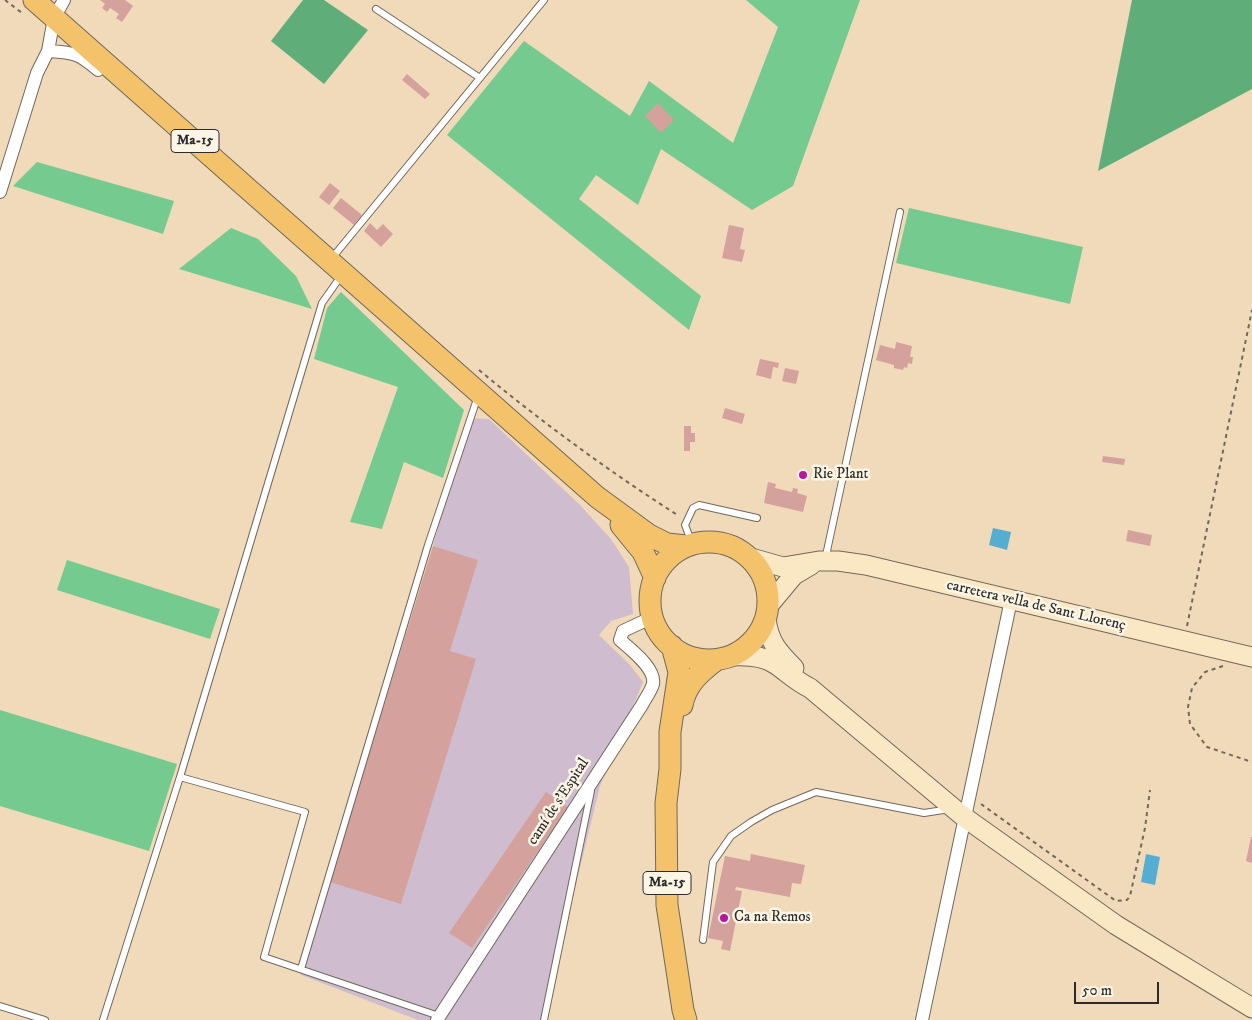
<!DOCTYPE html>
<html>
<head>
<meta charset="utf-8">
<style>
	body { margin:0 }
	#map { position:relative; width:1252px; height:1020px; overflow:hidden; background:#f1daba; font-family:"IM FELL DW Pica",serif }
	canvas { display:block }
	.scale { position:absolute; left:1074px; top:982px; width:85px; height:22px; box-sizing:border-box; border:2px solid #2b2b2b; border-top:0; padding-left:6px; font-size:15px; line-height:18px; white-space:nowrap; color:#2b2b2b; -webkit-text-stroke:4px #fcf5e5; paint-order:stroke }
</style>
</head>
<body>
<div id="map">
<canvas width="1252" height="1020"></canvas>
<div class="scale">50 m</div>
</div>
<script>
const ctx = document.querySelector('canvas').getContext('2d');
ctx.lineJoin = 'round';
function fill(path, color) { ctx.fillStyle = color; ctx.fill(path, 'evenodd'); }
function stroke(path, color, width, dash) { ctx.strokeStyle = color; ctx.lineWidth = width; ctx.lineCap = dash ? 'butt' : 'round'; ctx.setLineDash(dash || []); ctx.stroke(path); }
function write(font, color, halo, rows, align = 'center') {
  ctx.font = font + ' "IM FELL DW Pica",serif'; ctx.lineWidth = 5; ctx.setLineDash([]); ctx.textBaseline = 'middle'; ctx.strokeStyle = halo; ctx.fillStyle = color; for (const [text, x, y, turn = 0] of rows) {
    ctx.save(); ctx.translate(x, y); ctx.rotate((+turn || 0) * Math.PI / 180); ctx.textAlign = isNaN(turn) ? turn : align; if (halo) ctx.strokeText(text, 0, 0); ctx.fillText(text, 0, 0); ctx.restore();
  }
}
fill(new Path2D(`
	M468,418L489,419L580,505L611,539L629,567L633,614L611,621L599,635L630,665L643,682L600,786L543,1020H418L301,975L433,546Z`), '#cfbdcf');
fill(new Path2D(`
	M746,0H860L793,186L752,210L661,149L638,205L596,175L579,199L701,296L689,330L447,135L524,41L630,116L649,81L733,143L778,27Z
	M37,162L174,201L163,234L13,186Z
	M909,208L1083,247L1070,304L896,263Z
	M231,228L258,239L296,276L312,309L179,269Z
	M341,292L464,410L443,478L404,462L382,529L350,522L398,387L314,359L327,308Z
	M67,560L220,609L210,639L57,590Z
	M0,710L177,764L149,851L0,806Z`), '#74ca8f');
fill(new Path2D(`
	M303,0H324L368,30L324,84L271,41Z
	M1132,0H1252V89L1098,171Z`), '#5fae7a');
fill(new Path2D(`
	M993,528L1011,532L1007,550L989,545Z
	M1146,854L1160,857L1155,885L1141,882Z`), '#55aed2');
fill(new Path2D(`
	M100,0H125L133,6L122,22L116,18L119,14L110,8L107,12L102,8L105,4Z
	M407,74L430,94L425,99L402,80Z
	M658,103L674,120L661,133L645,116Z
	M330,183L340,191L329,205L319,197Z
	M341,198L362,215L354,225L333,208Z
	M370,223L377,230L383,224L393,234L381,247L364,231Z
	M729,225L744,228L740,249L745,250L742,262L722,258Z
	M896,342L912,346L910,357H913L912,364L908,363L907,368L904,367L903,370L894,368V365L876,360L880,345L895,349Z
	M760,359L779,363L778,368L773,367L771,379L756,375Z
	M785,368L799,371L796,384L782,381Z
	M725,408L745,414L742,424L722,418Z
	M684,426H691V433H695V442H690V451H684Z
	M1103,456L1125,459L1124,465L1102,462Z
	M768,482L776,484L775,488L792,492L793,488L798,489L797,493L807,496L803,512L764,503Z
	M1128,530L1152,535L1150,546L1126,541Z
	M433,546L478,560L450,651L476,659L401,904L330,882Z
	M546,792L568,807L472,948L449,933Z
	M1251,837H1252V863L1246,861Z
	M751,854L805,865L801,884L792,883L790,897L736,887L735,890L742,891L730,951L721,949L723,941L708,938L725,856L750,861Z`), '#d4a19c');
const lane = new Path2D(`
	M376,9L480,78
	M332,258L544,0
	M341,276L322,303L180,777L305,812L264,957L439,1016
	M692,543L685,525L693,508L699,505L757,518
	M825,560L900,212
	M703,940L713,862L731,836L751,822L772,810L816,792L924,813L950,809
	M301,969L428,545L478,396
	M0,1006L45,1020
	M103,1020L180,777
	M544,1020L591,791`);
const street = new Path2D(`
	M48,51C75,53 78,53 98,70
	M0,192L37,73L48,51L54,18L64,0
	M437,1020L642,705C645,699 651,691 653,684C656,668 630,649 620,640L623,631L653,617
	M922,1020L1011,600`);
const secondary = new Path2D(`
	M751,558L783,567L819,561H838L866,565L1252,657
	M769,605L794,575L811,565
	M766,619C769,642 778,652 794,668
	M730,656C745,655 762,655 775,664C787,672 797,682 810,688L964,817L1116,925L1252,1008`);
const primary = new Path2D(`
	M34,0L597,497L649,535L667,544L686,546
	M621,525L643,552L655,578
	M650 601a59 59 0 1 1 118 0a59 59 0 1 1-118 0Z
	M672,646L679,672L670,732V769L666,803L667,905L683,1010L686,1020
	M682,705C686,684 700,672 716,660`);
stroke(lane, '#70685d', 8);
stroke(street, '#70685d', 14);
stroke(secondary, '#70685d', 21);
stroke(primary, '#70685d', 23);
stroke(new Path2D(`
	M5,0L22,13
	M479,370C543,423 610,472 679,516
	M1187,626L1252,310
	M1223,666L1205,672L1192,688L1188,707L1190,724L1207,747L1252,762
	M981,804L1116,901L1127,900L1130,896L1145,828L1150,790`), '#70685d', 2, [4, 4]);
stroke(lane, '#fff', 6);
stroke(street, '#fff', 12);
stroke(secondary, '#fae7c3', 19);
stroke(primary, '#f3c26a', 21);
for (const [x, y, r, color] of [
	[803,475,5,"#b5179e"],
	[724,918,5,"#b5179e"]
]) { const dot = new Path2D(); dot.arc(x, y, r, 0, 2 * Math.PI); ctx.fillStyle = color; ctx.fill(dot); stroke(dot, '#fcf5e5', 2); }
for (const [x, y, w] of [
	[195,141,48],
	[667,883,48]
]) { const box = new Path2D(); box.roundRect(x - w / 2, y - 11.5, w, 23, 4); ctx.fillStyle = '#fcf5e5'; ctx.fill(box); stroke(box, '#2b2b2b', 1); }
write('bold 14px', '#2b2b2b', null, [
	["Ma-15",195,141],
	["Ma-15",667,883]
]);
write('15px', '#2b2b2b', '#fcf5e5', [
	["Rie Plant",813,475],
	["Ca na Remos",734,918]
], 'left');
write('15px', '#2b2b2b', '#fcf5e5', [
	["carretera vella de Sant Llorenç",1036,606,13],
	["camí de s'Espital",559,802,-57]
]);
</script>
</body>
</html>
